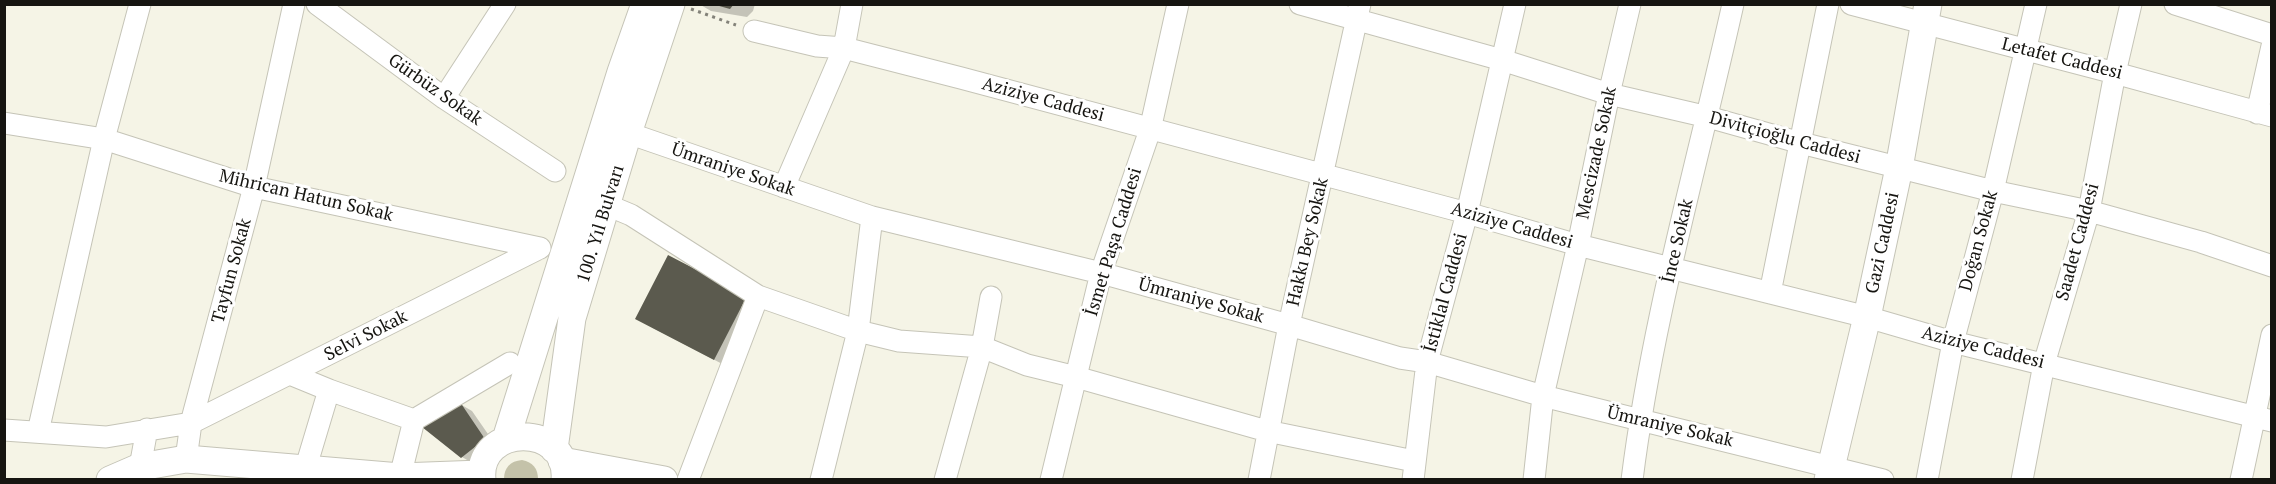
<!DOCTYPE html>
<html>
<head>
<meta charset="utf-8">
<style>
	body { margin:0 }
	#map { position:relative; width:2276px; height:484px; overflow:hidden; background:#f5f4e6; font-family:"PT Serif",serif }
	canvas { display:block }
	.frame { position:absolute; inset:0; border:6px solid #161511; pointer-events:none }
</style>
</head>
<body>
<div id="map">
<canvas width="2276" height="484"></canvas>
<div class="frame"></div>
</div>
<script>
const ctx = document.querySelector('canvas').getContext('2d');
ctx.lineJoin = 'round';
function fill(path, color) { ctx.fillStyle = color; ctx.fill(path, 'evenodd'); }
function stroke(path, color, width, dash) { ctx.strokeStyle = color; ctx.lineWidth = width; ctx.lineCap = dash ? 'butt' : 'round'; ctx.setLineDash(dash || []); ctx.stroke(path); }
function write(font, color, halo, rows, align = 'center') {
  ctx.font = font + ' "PT Serif",serif'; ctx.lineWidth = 6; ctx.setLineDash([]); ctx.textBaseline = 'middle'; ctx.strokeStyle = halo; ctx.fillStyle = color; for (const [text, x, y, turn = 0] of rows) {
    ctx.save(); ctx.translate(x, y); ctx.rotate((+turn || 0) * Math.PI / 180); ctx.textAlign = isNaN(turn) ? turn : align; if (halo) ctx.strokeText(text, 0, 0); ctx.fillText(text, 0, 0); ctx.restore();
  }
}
fill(new Path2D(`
	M522,460C533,462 538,469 538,479H504C504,468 510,461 522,460Z`), '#c4c2a9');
fill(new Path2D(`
	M699,4H755L753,11L747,17L711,11Z
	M746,297L730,368L653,328Z
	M460,404L472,411L497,447L474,464L462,457Z`), '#0003');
fill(new Path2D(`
	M712,4H734L730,9Z
	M668,255L747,296L714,360L635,319Z
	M460,402L485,439L461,458L422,427Z`), '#5b5a4e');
const minor = new Path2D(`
	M317,4L444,98L555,171
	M1300,4L1502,60L1609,94L1708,117L1801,143L1993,191L2089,211L2201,242L2272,266
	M1851,4L2115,73L2272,116
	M2175,4L2272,35
	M754,31L817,46L844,48L961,78L1467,213L1578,245L1867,317L1953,342L2272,421
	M444,98L505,4
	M2257,113L2272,46
	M4,123L104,139L254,187L540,248
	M628,133L872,217L1101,273L1289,325L1400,358L1427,362L1543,396L1883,480
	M784,187L844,48L852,4
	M607,205L631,215L758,296L858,331L899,341L982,347L1027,365L1076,377L1267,431L1414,461
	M1770,293L1828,4
	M290,374L329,390L305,470
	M329,390L414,420
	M4,430L106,437L191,423L254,187L294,4
	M38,432L104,139L140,4
	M186,459L191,423L540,248
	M140,467L147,429
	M400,477L414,420L510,363
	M688,480L758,296
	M821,480L858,331L872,217
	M945,480L982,347L991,297
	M1051,480L1101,273L1150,130L1178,4
	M1259,480L1289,325L1360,4
	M1413,480L1427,362L1467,213L1515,4
	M1534,480L1543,396L1578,245L1609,94L1630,4
	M1632,480C1652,319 1698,162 1733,4
	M1927,480L1953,342L1993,191L2036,4
	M2022,480L2044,364L2089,211L2115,73L2131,4
	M2241,480L2272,335`);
const major = new Path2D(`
	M506,439L621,72L645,4
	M554,449L572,318L628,133L671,4
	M562,461L664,480
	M110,480L140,467L186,459L400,477L481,474
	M482,480C476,423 570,422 565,480
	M1828,480L1867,317L1899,168L1928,4`);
stroke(minor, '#c5c4b7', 23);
stroke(major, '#c5c4b7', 29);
stroke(new Path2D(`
	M691,9L736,25`), '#838279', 3, [3, 4.5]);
stroke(minor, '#fff', 21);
stroke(major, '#fff', 27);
write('18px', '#161511', '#fff', [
	["Letafet Caddesi",2062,59,14],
	["Gürbüz Sokak",435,90,35],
	["Aziziye Caddesi",1043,100,15],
	["Divitçioğlu Caddesi",1785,138,15],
	["Mescizade Sokak",1597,153,-78],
	["Ümraniye Sokak",733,170,19],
	["Mihrican Hatun Sokak",306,196,13],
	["100. Yıl Bulvarı",601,224,-73],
	["Aziziye Caddesi",1512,226,16],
	["İnce Sokak",1678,241,-77],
	["Doğan Sokak",1979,241,-75],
	["İsmet Paşa Caddesi",1114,242,-73],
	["Hakkı Bey Sokak",1308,242,-77],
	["Saadet Caddesi",2078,242,-75],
	["Gazi Caddesi",1883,243,-78],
	["Tayfun Sokak",232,271,-75],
	["İstiklal Caddesi",1446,293,-75],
	["Ümraniye Sokak",1201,301,15],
	["Selvi Sokak",366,336,-27],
	["Aziziye Caddesi",1983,348,14],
	["Ümraniye Sokak",1670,427,13]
]);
</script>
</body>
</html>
